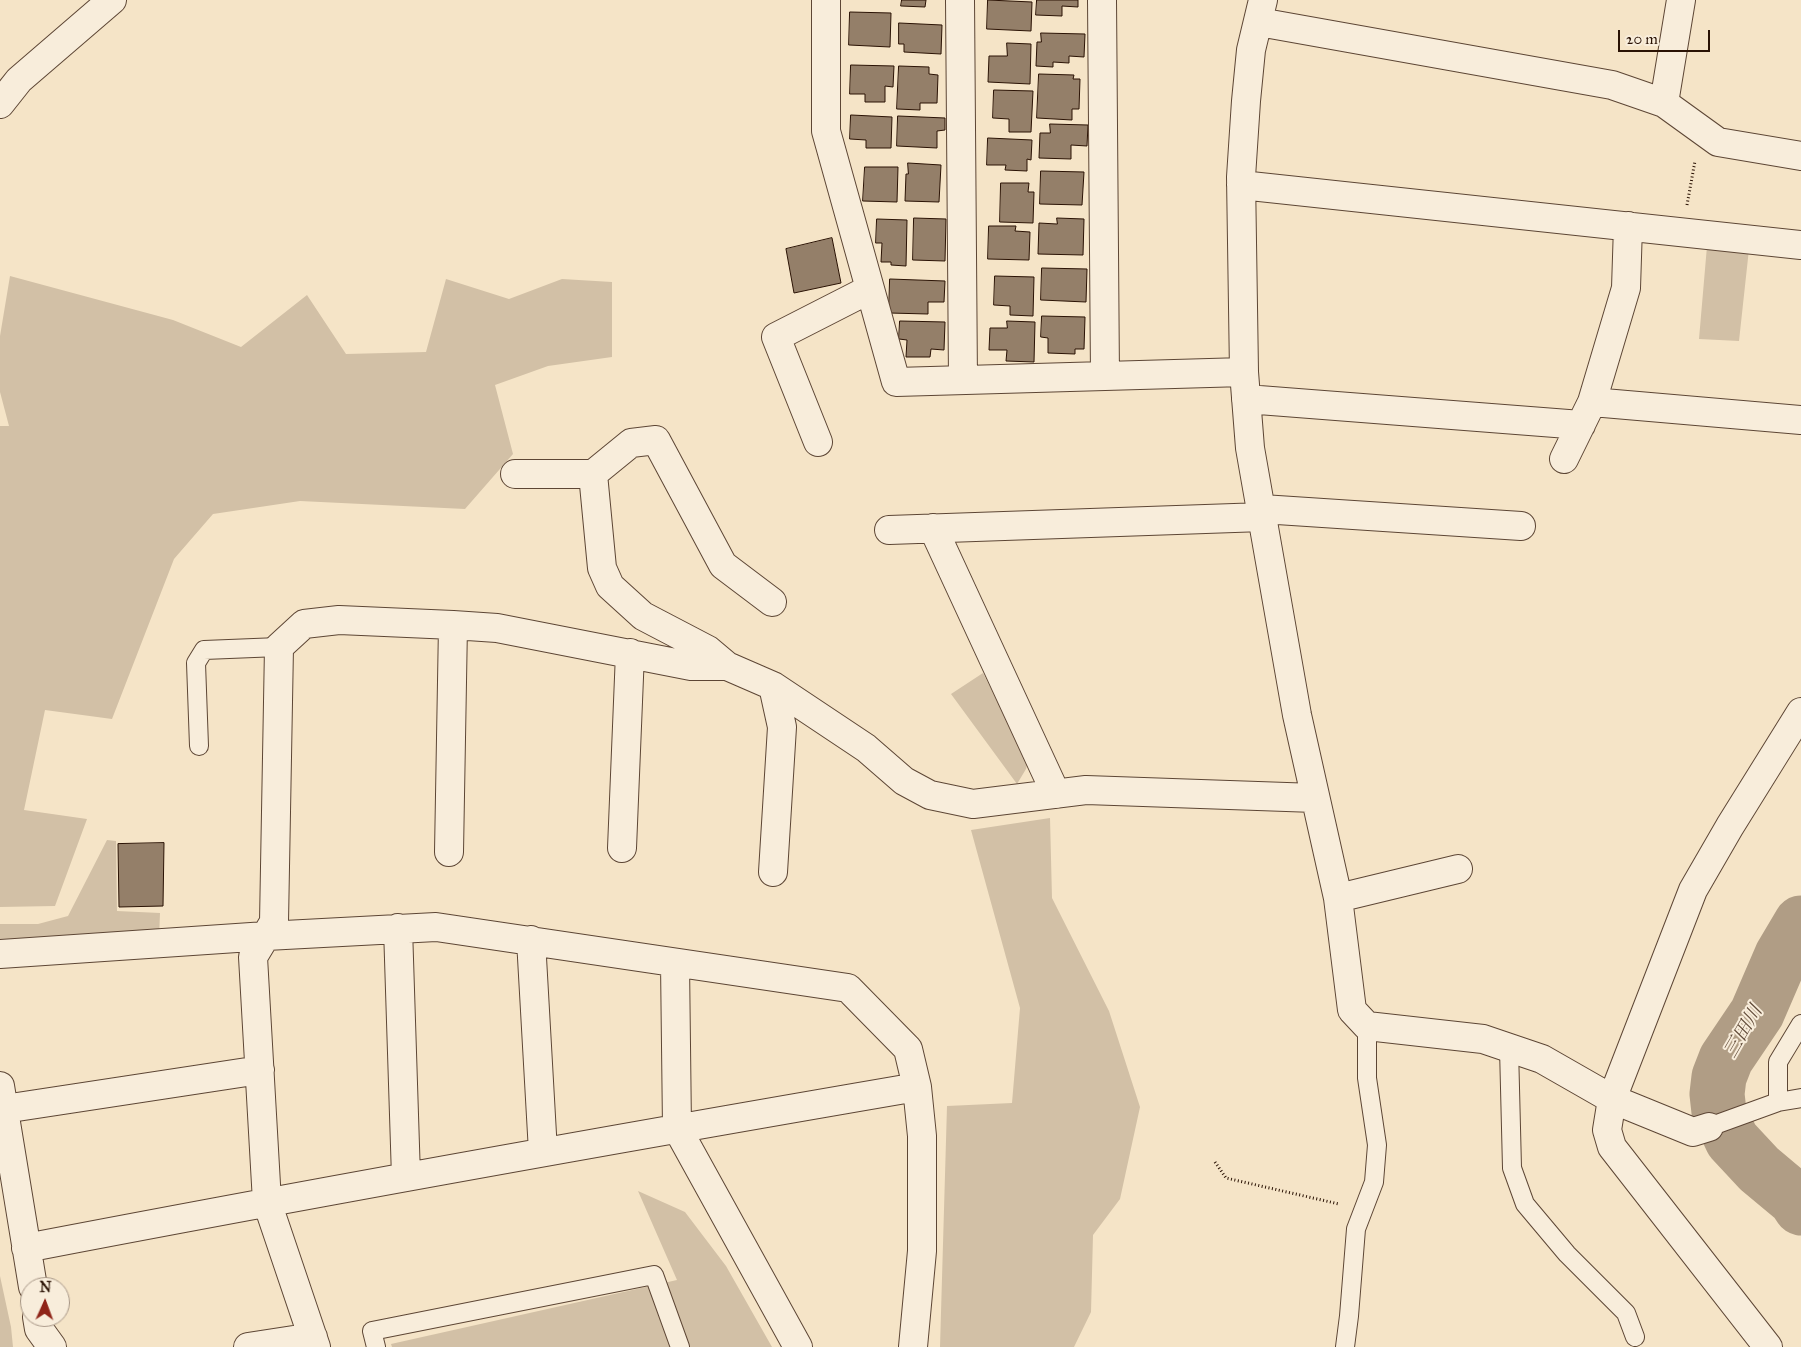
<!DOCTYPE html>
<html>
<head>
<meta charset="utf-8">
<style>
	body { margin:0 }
	#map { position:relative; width:1801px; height:1347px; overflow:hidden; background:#f5e4c7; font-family:"IM FELL Great Primer",serif }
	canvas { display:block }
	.north { position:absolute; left:20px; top:1277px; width:50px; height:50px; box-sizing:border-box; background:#f8eddb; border:1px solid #a69585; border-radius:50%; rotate:2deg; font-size:14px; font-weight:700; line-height:20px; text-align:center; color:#2a1204 }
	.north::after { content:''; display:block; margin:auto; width:18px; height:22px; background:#8f2418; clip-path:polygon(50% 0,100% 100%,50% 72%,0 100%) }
	.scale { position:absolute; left:1618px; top:30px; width:92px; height:22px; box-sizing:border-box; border:2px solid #2a1204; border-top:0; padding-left:6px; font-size:15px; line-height:18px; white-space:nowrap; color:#2a1204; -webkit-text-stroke:4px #f8eddb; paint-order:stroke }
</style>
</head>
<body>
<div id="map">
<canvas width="1801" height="1347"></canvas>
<div class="north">N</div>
<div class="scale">20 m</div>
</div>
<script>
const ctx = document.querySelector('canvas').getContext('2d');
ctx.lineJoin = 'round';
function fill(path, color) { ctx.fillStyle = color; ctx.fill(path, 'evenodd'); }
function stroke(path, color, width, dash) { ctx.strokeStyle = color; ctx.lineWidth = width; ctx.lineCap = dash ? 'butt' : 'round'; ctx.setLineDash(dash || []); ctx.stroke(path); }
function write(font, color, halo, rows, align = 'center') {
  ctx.font = font + ' "IM FELL Great Primer","Noto Serif JP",serif'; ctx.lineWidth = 4; ctx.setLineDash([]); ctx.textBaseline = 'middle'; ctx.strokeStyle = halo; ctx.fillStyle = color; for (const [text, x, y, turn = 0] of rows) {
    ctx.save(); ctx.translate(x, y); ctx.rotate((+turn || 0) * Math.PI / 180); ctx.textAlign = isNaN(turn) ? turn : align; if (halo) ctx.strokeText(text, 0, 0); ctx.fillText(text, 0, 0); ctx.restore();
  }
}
fill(new Path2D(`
	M1707,246L1749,249L1739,341L1699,339Z
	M10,276L173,320L241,347L307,295L346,354L426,352L446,279L509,299L562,279L612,282V357L548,366L495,385L513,454L465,509L300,501L213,514L174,559L112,719L45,710L24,810L87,819L55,906L0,907V426H9L0,392V336Z
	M983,673L1028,762L1026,769L1017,784L951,694Z
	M1050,818L1052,898L1109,1011L1140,1107L1120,1199L1093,1235L1091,1312L1074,1347H940L947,1106L1012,1103L1020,1008L971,830Z
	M107,840L116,841L117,911L160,913L159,938L0,949V924H38L68,916Z
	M638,1191L685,1212L726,1266L772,1347H392L391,1344L677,1280Z
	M0,1276L11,1327L13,1347H0Z`), '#d2c0a6');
stroke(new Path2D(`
	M1801,923L1782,955L1757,1013L1726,1059L1719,1077L1717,1094L1719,1112L1732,1140L1759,1169L1795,1199L1801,1208`), '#b09d85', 55);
const building = new Path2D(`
	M902,0H926L925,7L901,6Z
	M988,0L1032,2L1031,31L987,29Z
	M1037,0H1078V7L1062,6V16L1036,15Z
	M850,12L891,13L890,47L849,45Z
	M899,23L942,25L941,54L904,52V44H899Z
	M1041,33L1085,34L1084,57L1069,56V63L1053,62V67L1036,66L1037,42H1041Z
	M1007,43L1031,44L1030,84L988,82L989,56H1007Z
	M851,65L894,66L893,87L885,86V102H865V94H850Z
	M899,66L929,67V74L938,75L937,103H920V110L897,109Z
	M1039,74L1074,75L1073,79H1080L1079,109H1072V120L1037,118Z
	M994,90L1033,91L1031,132H1009V119L993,118Z
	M851,115L892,117L891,148H866V140L850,139Z
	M898,116L945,118V130L937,131V148L897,146Z
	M1050,124L1088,125L1087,146L1071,145V159L1039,158L1040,133H1050Z
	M988,138L1032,140L1031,160L1027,159V171L1005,170L1006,165H987Z
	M908,163L941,165L939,202L905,201L906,174H908Z
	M865,167H898L897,202L863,201Z
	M1041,171L1084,172L1082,205L1040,204Z
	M1001,183H1029L1028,192H1034L1033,223L1000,222Z
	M914,218L946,219L945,261L913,260Z
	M1057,218L1084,219L1083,255L1038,254L1039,223L1057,224Z
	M877,219L907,220L906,266L891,265V262H881L882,243H876Z
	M989,226H1016L1015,231L1030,232L1029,260L988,259Z
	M832,238L841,283L794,293L786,249Z
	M1042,268L1087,269L1086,302L1041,300Z
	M995,276L1034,277L1033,316L1010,315V306L994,305Z
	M890,279L945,281L944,302H928V314L889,313Z
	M1042,316L1085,317L1084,349H1075V354L1048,353V338L1041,337Z
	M900,321L945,322L944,350L931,349L930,357H906L907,340L899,339Z
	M1007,321L1035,322L1034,362L1006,361L1007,350H989L990,328H1007Z
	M164,843L163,906L119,907L118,844Z`);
fill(building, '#947f69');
stroke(building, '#2a1204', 1);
const lane = new Path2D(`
	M199,746L196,663L204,650L279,647
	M1509,1048L1512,1168L1525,1204L1567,1254L1626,1313L1635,1337
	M1778,1102V1062L1801,1024
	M1709,1127L1778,1102L1801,1098
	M376,1347L372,1331L654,1275L680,1347
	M1345,1347L1349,1316L1356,1229L1374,1182L1377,1145L1367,1078V1026`);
const street = new Path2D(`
	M826,0V131L896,382L1244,372
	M960,0L963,380
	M1102,0L1105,376
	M1263,0L1251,50L1246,101L1241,177L1244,372L1250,448L1297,715L1338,898L1352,1010L1367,1026L1483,1039L1542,1059L1612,1099L1693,1132L1709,1127
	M1259,22L1612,85L1664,103L1718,142L1801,156
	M1664,103L1681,0
	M0,104L19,80L112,0
	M1241,185L1801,245
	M1246,399L1581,425
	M1592,402L1801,420
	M818,442L776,337L870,289
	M1564,459L1592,402L1626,288L1628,226
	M515,474H593L631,443L656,440L723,565L772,602
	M593,474L602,568L610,586L643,616L708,650L727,666
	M1262,509L1521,526
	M933,528L1056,794
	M889,530L1263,517
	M622,848L630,653
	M449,852L453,625
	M773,872L782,727L773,686
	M1338,898L1458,869
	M398,928L406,1177
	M531,940L543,1152
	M0,954L266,936L436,927L848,988L908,1049L917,1087L922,1136V1251L913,1347
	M675,963L677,1128L798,1347
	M0,1086L33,1287
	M4,1109L260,1070
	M26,1248C323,1191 620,1138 917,1087
	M37,1317L39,1329L52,1347
	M248,1347L313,1337
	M316,1347L267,1202L253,957L274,922L279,647L304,624L339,620L453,625L497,628L691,666H727L773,686L866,748L904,781L930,795L973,804L1086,790L1315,798
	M1768,1347L1612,1147L1607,1130L1612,1099L1693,890L1730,826L1801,712`);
stroke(lane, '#5d4635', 20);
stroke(street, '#5d4635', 30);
stroke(new Path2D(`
	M1687,205L1695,161
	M1215,1162L1226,1178L1339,1204`), '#2a1204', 3, [1, 2.5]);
stroke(lane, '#f8eddb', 18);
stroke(street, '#f8eddb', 28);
write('italic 19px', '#604a38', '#f8eddb', [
	["三田川",1744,1032,-60]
]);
</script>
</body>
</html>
